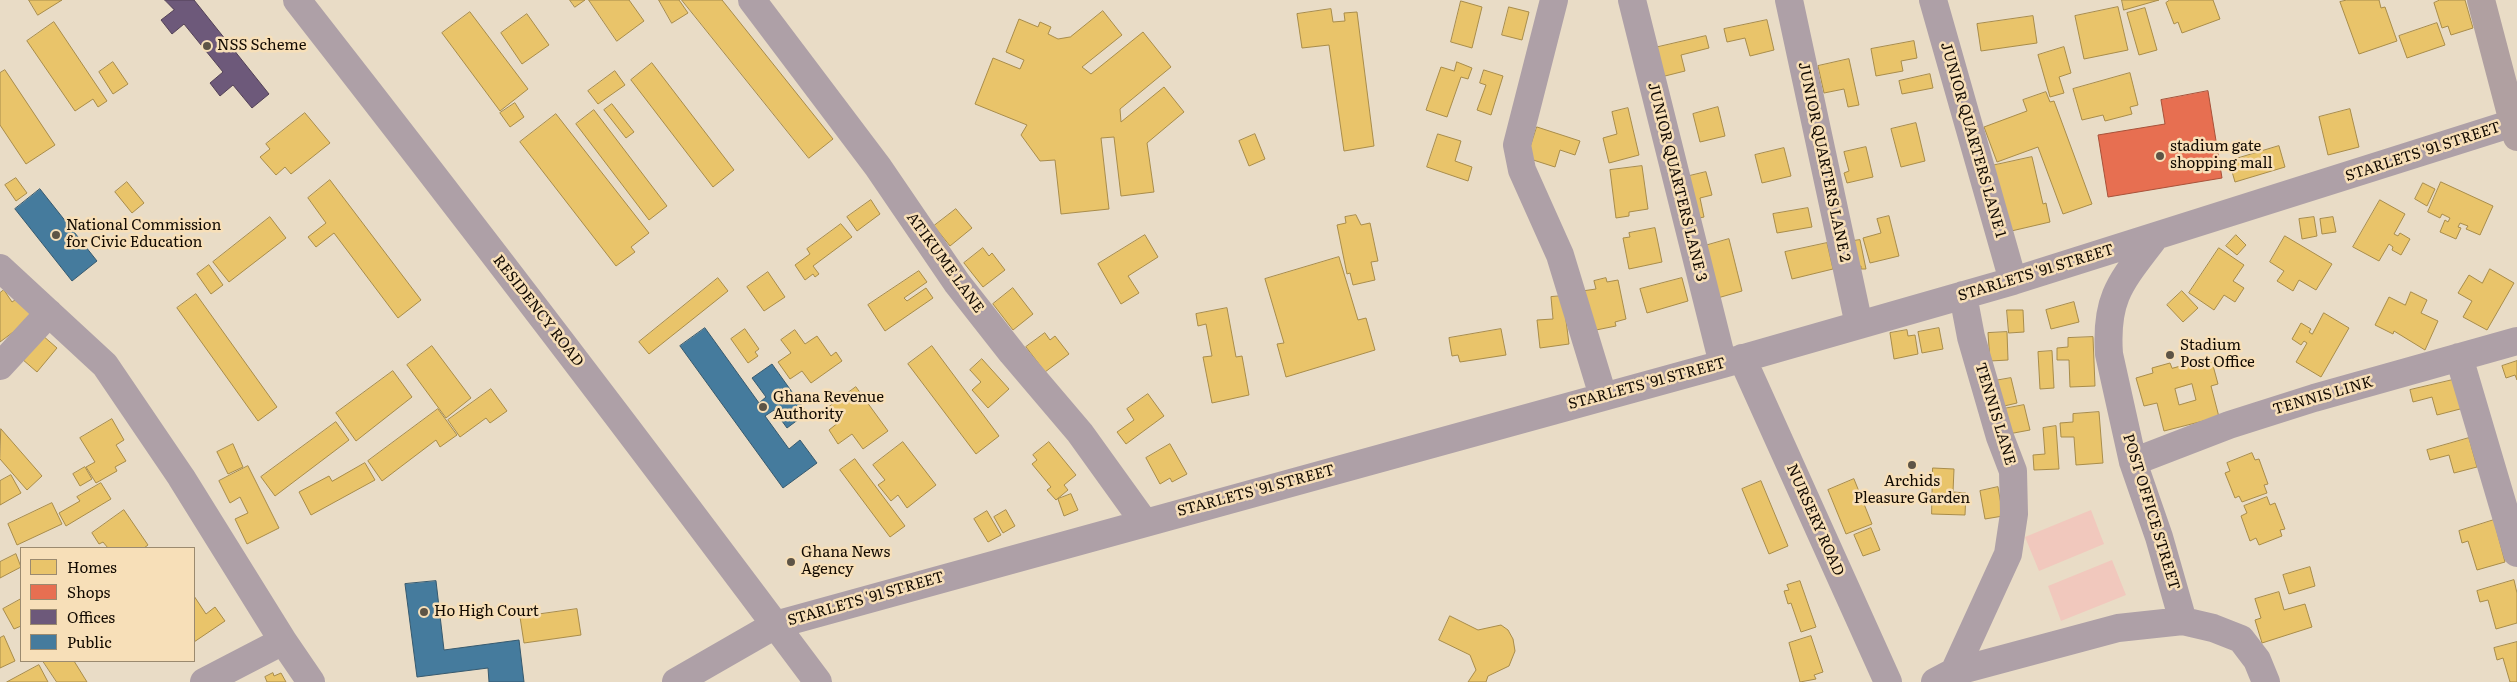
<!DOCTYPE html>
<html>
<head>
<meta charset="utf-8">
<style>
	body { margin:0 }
	#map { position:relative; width:2517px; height:682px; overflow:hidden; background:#e9dcc6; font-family:Literata,serif }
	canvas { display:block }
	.legend { position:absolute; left:20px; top:547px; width:175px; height:115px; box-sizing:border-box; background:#f7dfb8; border:1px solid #9b8a6f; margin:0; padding:6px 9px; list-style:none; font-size:15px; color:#120a01 }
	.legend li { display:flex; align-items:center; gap:10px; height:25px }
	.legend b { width:25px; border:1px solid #9b8a6f }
</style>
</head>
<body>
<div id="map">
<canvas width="2517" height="682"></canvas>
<ul class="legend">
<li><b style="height:14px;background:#e9c46a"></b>Homes</li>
<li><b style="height:14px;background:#e76f51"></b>Shops</li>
<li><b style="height:14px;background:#6d597a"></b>Offices</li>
<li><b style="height:14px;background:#457b9d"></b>Public</li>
</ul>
</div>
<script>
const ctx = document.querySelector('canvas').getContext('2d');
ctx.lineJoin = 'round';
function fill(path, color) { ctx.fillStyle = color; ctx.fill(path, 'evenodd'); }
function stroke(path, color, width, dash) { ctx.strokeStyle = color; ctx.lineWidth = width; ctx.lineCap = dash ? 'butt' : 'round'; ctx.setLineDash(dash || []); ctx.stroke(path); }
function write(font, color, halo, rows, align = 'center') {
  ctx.font = font + ' Literata,serif'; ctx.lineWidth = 5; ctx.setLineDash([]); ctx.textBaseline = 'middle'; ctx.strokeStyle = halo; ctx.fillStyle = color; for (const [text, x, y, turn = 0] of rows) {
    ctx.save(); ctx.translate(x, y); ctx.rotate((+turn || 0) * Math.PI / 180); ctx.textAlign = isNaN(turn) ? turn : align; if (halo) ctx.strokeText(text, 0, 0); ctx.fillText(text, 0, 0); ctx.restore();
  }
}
fill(new Path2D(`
	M2091,510L2104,544L2039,571L2025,537Z
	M2112,560L2126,595L2061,621L2048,586Z`), '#f1c8bd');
const homes = new Path2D(`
	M29,0H62L38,15Z
	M570,0H585L575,7Z
	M589,0H629L644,21L617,41Z
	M659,0H679L688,13L672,23Z
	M682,0H722L833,139L809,158Z
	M2122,0H2159L2124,10Z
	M2170,0H2213L2220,19L2182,33L2178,22L2174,24L2166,3Z
	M2347,0H2379L2381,8L2385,7L2397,41L2359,54L2340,2Z
	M2440,0H2465L2473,28L2451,35L2448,26L2442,28L2434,3Z
	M1461,1L1482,7L1472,48L1451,42Z
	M1509,7L1529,12L1522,40L1502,35Z
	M2118,7L2128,50L2084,59L2075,16Z
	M2145,8L2157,50L2139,55L2127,13Z
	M1331,9L1333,22L1345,21L1344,13L1357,12L1374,146L1344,151L1329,45L1302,48L1297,14Z
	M1103,11L1122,35L1082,67L1091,74L1143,32L1171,67L1120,109L1121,122L1164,87L1184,112L1147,143L1154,192L1121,196L1114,137L1101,138L1109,209L1061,214L1055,160L1040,161L1021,135L1027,125L975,104L993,58L1020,69L1024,60L1006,52L1019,19L1038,27L1040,22L1051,27L1048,34L1058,39L1070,37Z
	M470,12L528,89L500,111L442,33Z
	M527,14L549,45L522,64L501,33Z
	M2033,16L2037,43L1981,51L1977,24Z
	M1767,20L1774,50L1750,56L1745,38L1727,42L1724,29Z
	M54,22L107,101L98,107L93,99L75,111L27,41Z
	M2437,23L2445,45L2407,58L2399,36Z
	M1706,36L1709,48L1681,55L1685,71L1661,77L1654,48Z
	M1914,41L1917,58L1901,61L1903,71L1876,76L1871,49Z
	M2064,47L2071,73L2059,77L2064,93L2050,97L2038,55Z
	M1849,59L1859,105L1848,107L1844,89L1824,93L1818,66Z
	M113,62L128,84L113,94L99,72Z
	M1457,62L1472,68L1468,79L1461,77L1447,117L1426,110L1441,67L1454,71Z
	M652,63L734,170L713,187L631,80Z
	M5,70L55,145L26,164L0,125V73Z
	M1484,70L1503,76L1491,115L1477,110L1486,85L1480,83Z
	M615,71L625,85L598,104L588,91Z
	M2130,73L2138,105L2130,107L2132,114L2105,121L2103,115L2082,120L2073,89Z
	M1930,74L1933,88L1902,94L1899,81Z
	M2046,92L2050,102L2054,101L2092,204L2063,214L2038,147L1997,162L1984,127L2027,111L2023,100Z
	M515,103L524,117L510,127L500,113Z
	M612,104L634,132L626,138L604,110Z
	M1718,107L1725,136L1700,142L1693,114Z
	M1628,108L1639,155L1609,163L1603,138L1617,134L1612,112Z
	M2350,109L2359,147L2328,155L2319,117Z
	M594,110L667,206L649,220L576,124Z
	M305,113L330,143L291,174L285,167L276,175L260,157L270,149L266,144Z
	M556,114L649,233L631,247L635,252L616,266L520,142Z
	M1916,123L1925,161L1901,167L1891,129Z
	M1537,127L1580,141L1575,155L1560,150L1555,167L1527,158Z
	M1255,134L1265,159L1249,166L1239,141Z
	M1438,134L1461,141L1455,161L1472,167L1468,181L1427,167Z
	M2279,146L2285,167L2235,182L2229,161Z
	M1866,147L1873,177L1847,183L1844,173L1849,171L1844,152Z
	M1784,148L1791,176L1762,183L1755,155Z
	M2032,157L2043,204L2046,203L2050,222L2007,232L1991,166Z
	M1642,166L1648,209L1629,212V216L1616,218L1610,170Z
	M1706,172L1712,195L1700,198L1704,217L1691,220L1681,178Z
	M16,178L27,193L16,201L5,185Z
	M330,180L421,300L398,318L334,233L316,247L308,237L326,223L308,198Z
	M127,182L144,203L132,213L115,192Z
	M2441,182L2493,206L2480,235L2466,229L2468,226L2460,223L2458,227L2461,228L2456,239L2440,232L2445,220L2448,222L2450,218L2442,214L2440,218L2428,212Z
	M2423,183L2435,189L2427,206L2415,199Z
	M871,200L880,214L857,231L847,217Z
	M2380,200L2405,214L2394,234L2398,236L2400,233L2410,239L2401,255L2392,250L2393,247L2389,244L2379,261L2353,247Z
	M1808,208L1812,227L1777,233L1773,214Z
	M956,209L972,228L950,246L934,226Z
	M1356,215L1361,225L1370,223L1378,261L1371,262L1375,280L1353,285L1350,273L1347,274L1337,225L1346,223L1345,217Z
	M1889,216L1899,256L1870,263L1863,238L1881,233L1877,219Z
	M270,217L286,238L229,282L213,262Z
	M2314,217L2317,236L2302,239L2299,219Z
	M2333,217L2336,232L2322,234L2320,219Z
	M841,224L852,237L813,266L819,274L815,277L813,274L805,280L795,265L810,254L807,249Z
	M1655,228L1662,262L1629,269L1623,238L1630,237L1629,233Z
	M1145,235L1158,257L1128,276L1139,293L1121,304L1098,264Z
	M2236,235L2246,245L2237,255L2226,246Z
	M2285,236L2332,264L2316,290L2299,280L2293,291L2277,281L2284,271L2270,262Z
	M1729,239L1742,291L1714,299L1701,247Z
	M1860,240L1866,269H1861V266L1852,268L1853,241Z
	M1827,243L1833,269L1792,279L1785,252Z
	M983,248L989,256L992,253L1005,270L983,287L964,263Z
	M2219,248L2244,265L2233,281L2244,288L2235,302L2224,295L2214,310L2189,293Z
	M1339,257L1358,320L1366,318L1375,350L1286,377L1277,344L1284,343L1265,279Z
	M209,265L223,285L211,294L197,274Z
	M2490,269L2514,283L2487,330L2463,317L2472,301L2458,293L2469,275L2482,283Z
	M919,271L927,282L904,298L907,301L926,288L933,298L885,331L868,305Z
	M768,272L785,297L764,311L747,287Z
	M718,278L728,291L649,354L639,342Z
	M1606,278L1607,282L1618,280L1626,319L1615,322L1616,326L1596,330L1582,291L1596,289L1594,281Z
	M1682,278L1688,301L1647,313L1640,289Z
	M1013,288L1033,314L1013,330L993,304Z
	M4,290L12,302L18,298L33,317L0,342V293Z
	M2182,291L2198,308L2183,322L2167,305Z
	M2411,292L2427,300L2421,313L2438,321L2425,350L2394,331L2393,334L2375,325L2389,297L2405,305Z
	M196,294L277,407L258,421L177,308Z
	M1563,296L1569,344L1540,348L1537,320L1553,319L1551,297Z
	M2074,302L2079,322L2051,329L2046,310Z
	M1227,308L1236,357L1242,356L1249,395L1212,403L1203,357L1212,356L1206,324L1198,326L1196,314Z
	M2007,310H2023L2024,332L2009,333Z
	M2324,313L2349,328L2321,377L2296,362L2307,343L2304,341L2301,345L2292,339L2301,323L2311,329L2309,332L2312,334Z
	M1939,328L1943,349L1922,353L1918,332Z
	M745,329L759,349L755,352L758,356L748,363L731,339Z
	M1501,329L1506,355L1460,362L1458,355L1452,356L1449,338Z
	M795,330L805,344L817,336L831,356L836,352L842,361L811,383L802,371L790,379L778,362L791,353L781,340Z
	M1907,330L1908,336L1915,335L1918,354L1894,359L1890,333Z
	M2007,332L2008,360L1990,361L1988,333Z
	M1045,333L1050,340L1055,336L1069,354L1045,372L1026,347Z
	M42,335L57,348L37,372L22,359Z
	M2093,337L2095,386L2070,387L2069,360H2057V348L2068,347V338Z
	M432,346L471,398L446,418L407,365Z
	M932,346L999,436L976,454L908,364Z
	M2052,351L2054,388L2040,389L2038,352Z
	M2211,358L2218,384L2211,386L2219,417L2164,431L2157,403L2144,406L2136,378L2153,373L2152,368L2170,363L2172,368ZM2192,384L2196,400L2179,405L2175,389Z
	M982,359L1009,389L988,408L972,390L981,382L970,370Z
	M2517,361V380L2515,375L2506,378L2502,366Z
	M393,371L412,397L356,441L336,413Z
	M2011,378L2017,403L2000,407L1994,381Z
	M2457,379L2464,408L2437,415L2432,397L2413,402L2410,390Z
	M856,387L888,431L863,449L852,434L838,444L829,430L839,422L829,407Z
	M491,389L507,411L490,423L486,418L460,437L448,420Z
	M1148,394L1164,416L1126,444L1117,432L1134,420L1127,409Z
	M2024,405L2030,430L2003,435L1998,410Z
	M438,409L457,435L440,447L436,440L382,481L368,461Z
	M2099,412L2103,463L2076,465L2074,437H2061L2060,423L2073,422V414Z
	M112,419L124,440L116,445L126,461L115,467L117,471L96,483L86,467L95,462L80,438Z
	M336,422L349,440L275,496L261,477Z
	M2056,426L2059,469L2034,470L2033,455L2045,454L2043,428Z
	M1,429L42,476L27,490L0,459Z
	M2469,438L2477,467L2454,473L2449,455L2430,460L2427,450Z
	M903,442L936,485L907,508L898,495L891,501L878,485L885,480L873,465Z
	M1049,442L1076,475L1064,485L1068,490L1056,500L1047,490L1051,487L1032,464L1037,460L1033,455Z
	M233,444L243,467L228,474L217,452Z
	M1170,444L1187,474L1172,482L1170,478L1160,484L1146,458Z
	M2252,453L2255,460L2259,459L2268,484L2264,485L2267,493L2242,502L2239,496L2235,498L2225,473L2230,471L2227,463Z
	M855,459L905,526L890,537L840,470Z
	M365,463L375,480L311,515L299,492L329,476L332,481Z
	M248,466L279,528L247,544L235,519L248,513L240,497L230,503L219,481Z
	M85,467L92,479L80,486L73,474Z
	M1933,468L1954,469L1953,492L1966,493L1965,515L1932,514Z
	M11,475L21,493L0,505V481Z
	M1854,479L1872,524L1846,534L1828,490Z
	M1761,481L1788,546L1769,554L1742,489Z
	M101,483L111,499L66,526L59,513L80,501L77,497Z
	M1998,487L2003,516L1985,519L1980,491Z
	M1071,494L1078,510L1064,516L1058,499Z
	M2267,497L2270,505L2275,503L2285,529L2280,530L2282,536L2259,545L2256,538L2250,541L2241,516L2247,513L2244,506Z
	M52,503L62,524L17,545L8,524Z
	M124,510L148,545L144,548H108L103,542L99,544L92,533Z
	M1006,510L1015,526L1003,533L994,517Z
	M987,511L1001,535L988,542L974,519Z
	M2494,520L2505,562L2477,570L2468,541L2462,543L2459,531Z
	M1871,528L1880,550L1863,556L1854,535Z
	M16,554L21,567L0,578V562Z
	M2310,567L2315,586L2289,594L2283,575Z
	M2514,580L2517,593V623L2496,629L2488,600L2480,602L2477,591Z
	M1800,581L1816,627L1801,632L1791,603L1788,604L1784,591L1789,590L1787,585Z
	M2279,592L2284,610L2305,604L2312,627L2262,643L2255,620L2261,618L2255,599Z
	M194,596L206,614L215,607L225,621L194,642Z
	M21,599V626L14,629L3,609Z
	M577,609L581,635L524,643L520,617Z
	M1450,616L1478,630L1501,625L1508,630L1513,639L1515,651L1509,666L1488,676L1486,682H1468L1476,670L1470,655L1439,640Z
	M4,636L15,661L0,668V638Z
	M1811,636L1823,672L1814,675L1816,679L1800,682L1789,643Z
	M2517,642V682H2510L2503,658L2497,660L2494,648Z
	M43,661H74L87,682H57Z
	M39,665L48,682H7Z
	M273,673L274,676L281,673L286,682H267L265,677Z`);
fill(homes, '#e9c46a');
stroke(homes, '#a88c4a', 1);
const shops = new Path2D(`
	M2208,91L2222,178L2108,197L2098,135L2165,124L2161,100Z`);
fill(shops, '#e76f51');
stroke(shops, '#a75139', 1);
const offices = new Path2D(`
	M165,0H194L269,94L252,108L233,85L220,96L210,83L223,72L184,24L172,34L161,20L174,10Z`);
fill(offices, '#6d597a');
stroke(offices, '#524156', 1);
const public = new Path2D(`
	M40,189L97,261L72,281L15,209Z
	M705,328L759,403L766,397L752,378L772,364L807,413L787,428L774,410L765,416L789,449L800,440L817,463L783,488L680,346Z
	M436,581L444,650L519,640L524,682H489L488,668L417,677L405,584Z`);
fill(public, '#457b9d');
stroke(public, '#36596e', 1);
stroke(new Path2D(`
	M297,0C473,225 647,453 818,682
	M752,0L878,167L957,283L1012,353L1080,433L1144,522
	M1554,0L1517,145L1522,170L1560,255L1603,396
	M1632,0L1723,364
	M1789,0L1859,325
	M1933,0L2013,281
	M2155,237C2122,281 2105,296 2109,354L2133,462L2159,537L2183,621
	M0,268L105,365L181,477L283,641L311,682
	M2459,357L2517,553
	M1742,358L1888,682
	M0,366L49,313
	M2133,462L2229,425L2314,398L2517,341
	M1954,672L2008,554L2014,514L2013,471L2000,437L1971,337L1963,295
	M204,682L283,641
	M676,682L775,625L1723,364L2013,281L2513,123
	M1935,682L1954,672L2118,628L2183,621L2213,628L2241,639L2257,660L2266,682`), '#aea0a7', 28);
stroke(new Path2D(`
	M2481,0L2517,137`), '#b0a0a1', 28);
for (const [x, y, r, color] of [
	[207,46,5,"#5d5446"],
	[2160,156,5,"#5d5446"],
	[56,235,5,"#5d5446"],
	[2170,355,5,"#5d5446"],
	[763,407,5,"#5d5446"],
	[1912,465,5,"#5d5446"],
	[791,562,5,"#5d5446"],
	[424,612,5,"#5d5446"]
]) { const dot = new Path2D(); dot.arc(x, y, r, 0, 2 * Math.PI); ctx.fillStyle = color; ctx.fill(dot); stroke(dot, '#f7dfb8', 2); }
write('15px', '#120a01', '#f7dfb8', [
	["NSS Scheme",217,46],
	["stadium gate",2170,147],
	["shopping mall",2170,164],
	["National Commission",66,226],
	["for Civic Education",66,243],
	["Stadium",2180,346],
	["Post Office",2180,363],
	["Ghana Revenue",773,398],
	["Authority",773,415],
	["Archids",1912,482,"center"],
	["Pleasure Garden",1912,499,"center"],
	["Ghana News",801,553],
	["Agency",801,570],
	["Ho High Court",434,612]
], 'left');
write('15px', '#120a01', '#f7dfb8', [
	["JUNIOR QUARTERS LANE 1",1973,140,74],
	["STARLETS '91 STREET",2423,152,-18],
	["JUNIOR QUARTERS LANE 2",1824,162,78],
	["JUNIOR QUARTERS LANE 3",1677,182,76],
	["ATIKUME LANE",945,263,54],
	["STARLETS '91 STREET",2036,273,-17],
	["RESIDENCY ROAD",538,311,52],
	["STARLETS '91 STREET",1647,384,-15],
	["TENNIS LINK",2323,396,-16],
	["TENNIS LANE",1995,414,73],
	["STARLETS '91 STREET",1256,491,-15],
	["POST OFFICE STREET",2151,512,73],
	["NURSERY ROAD",1815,520,66],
	["STARLETS '91 STREET",866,599,-16]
]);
</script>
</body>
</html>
